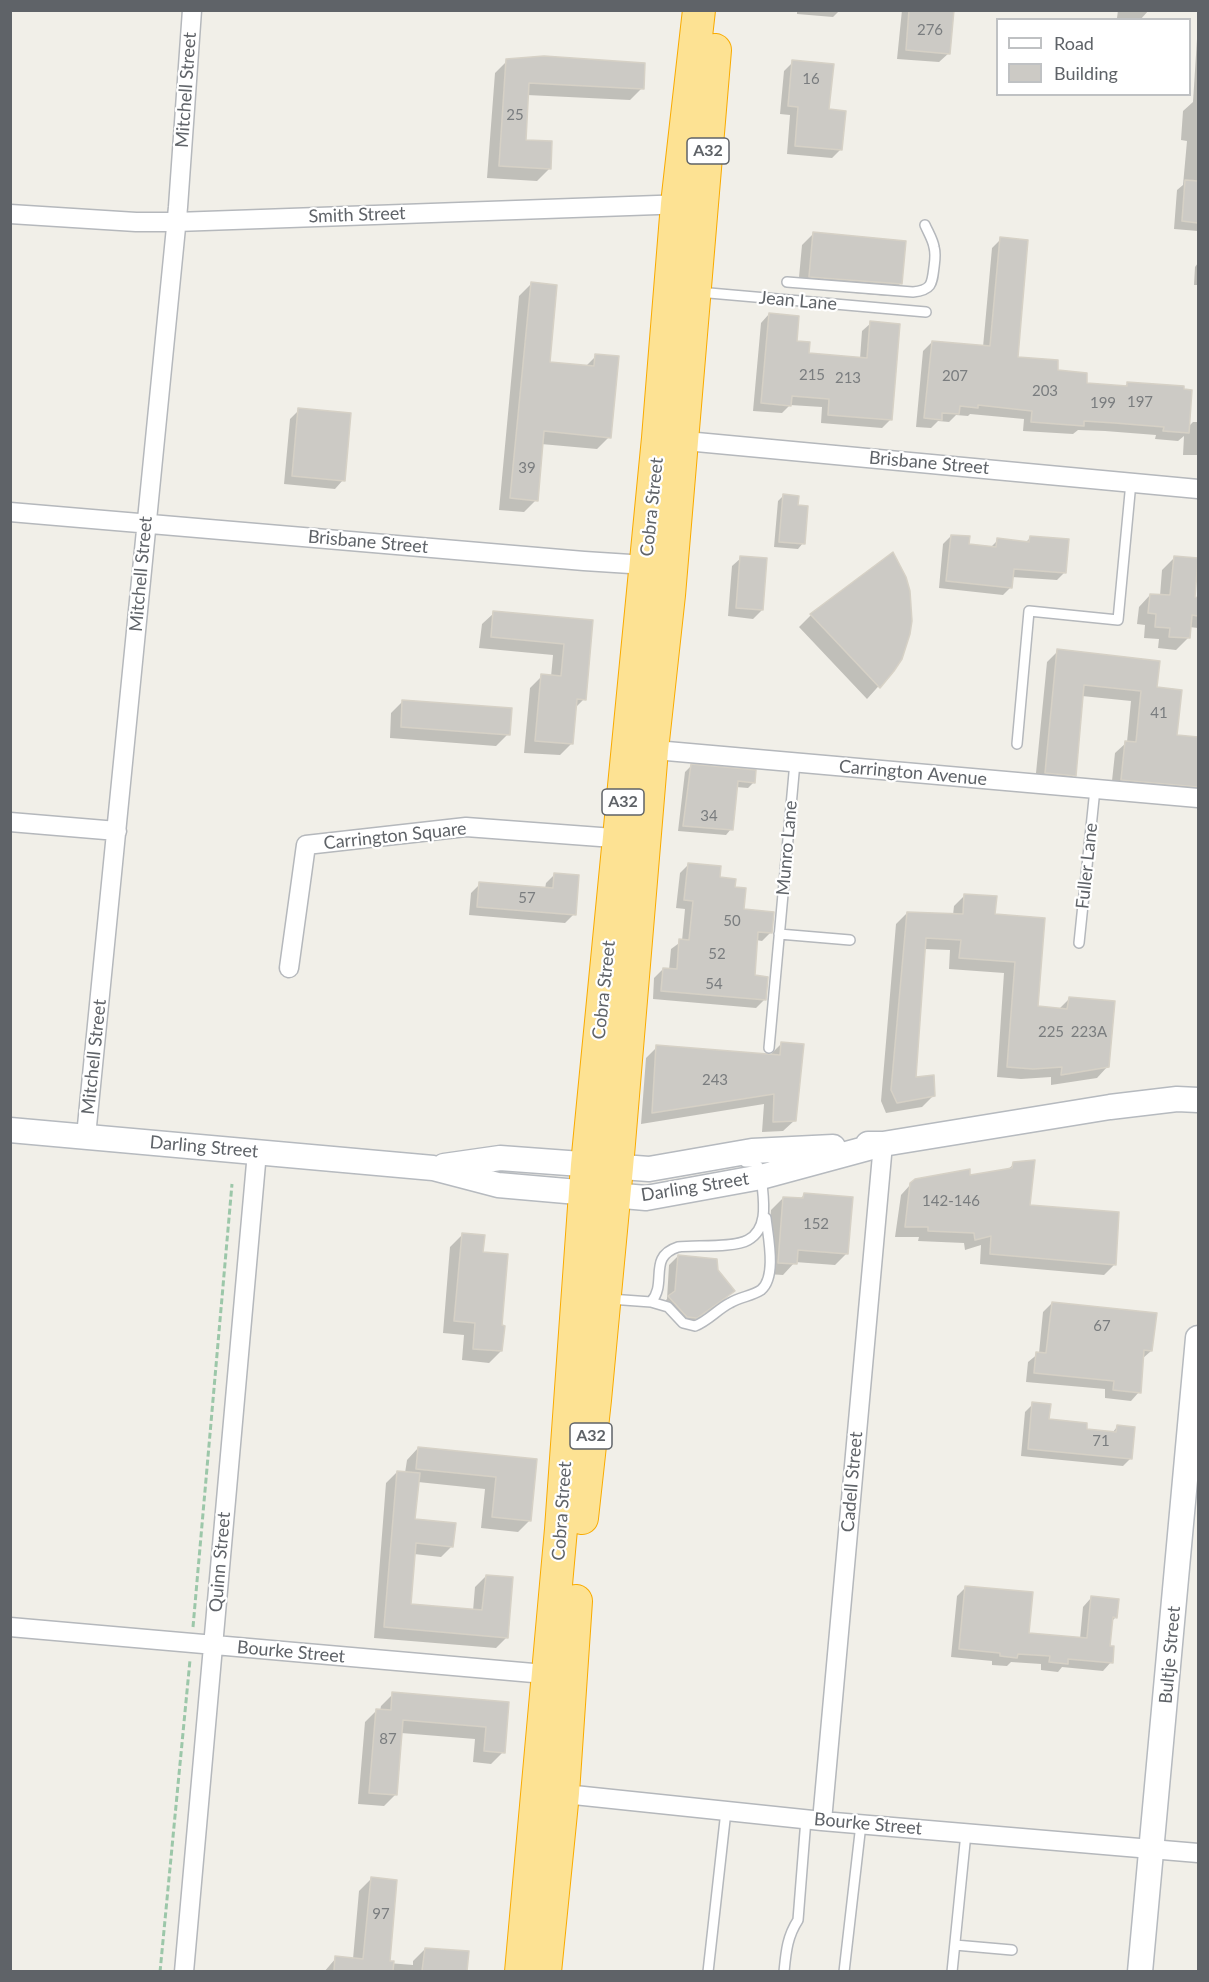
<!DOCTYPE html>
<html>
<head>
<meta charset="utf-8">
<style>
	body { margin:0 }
	#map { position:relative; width:1209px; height:1982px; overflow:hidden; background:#f1efe8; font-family:Lato,sans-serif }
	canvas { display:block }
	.frame { position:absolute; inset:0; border:12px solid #5f6368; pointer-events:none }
	.legend { position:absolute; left:996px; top:18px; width:195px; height:78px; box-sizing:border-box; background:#fff; border:2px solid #bfc1c3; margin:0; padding:8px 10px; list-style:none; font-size:18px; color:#5f6368 }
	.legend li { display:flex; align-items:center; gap:12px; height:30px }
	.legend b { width:30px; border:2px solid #bfc1c3 }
</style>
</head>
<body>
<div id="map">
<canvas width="1209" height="1982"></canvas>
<div class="frame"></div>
<ul class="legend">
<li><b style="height:8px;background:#fff"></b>Road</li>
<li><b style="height:16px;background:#cccac5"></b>Building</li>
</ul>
</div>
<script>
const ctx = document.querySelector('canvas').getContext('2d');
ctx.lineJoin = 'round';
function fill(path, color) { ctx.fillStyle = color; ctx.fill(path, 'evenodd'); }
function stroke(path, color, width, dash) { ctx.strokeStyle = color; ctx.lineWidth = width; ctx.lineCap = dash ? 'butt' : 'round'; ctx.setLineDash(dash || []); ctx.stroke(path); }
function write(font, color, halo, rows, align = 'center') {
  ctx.font = font + ' Lato,sans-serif'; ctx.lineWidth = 4.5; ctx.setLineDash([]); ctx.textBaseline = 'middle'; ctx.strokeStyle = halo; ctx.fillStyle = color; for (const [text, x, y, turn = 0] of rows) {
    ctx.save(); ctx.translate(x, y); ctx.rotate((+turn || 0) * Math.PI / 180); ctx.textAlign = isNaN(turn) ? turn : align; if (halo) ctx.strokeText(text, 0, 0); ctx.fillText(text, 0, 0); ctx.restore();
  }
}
fill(new Path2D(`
	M797,10H840L833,17L797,14Z
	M902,10H952L949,53L939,62L897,59Z
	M1118,10H1149L1140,20L1117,18Z
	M1198,23V231L1174,229L1177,190L1183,185L1187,141L1181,140L1183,111L1193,102Z
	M507,61L642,88L630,100L527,95L524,142L549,169L537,181L487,178L495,73Z
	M793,62L828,111L841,149L832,158L787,154L790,115L780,114L784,71Z
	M814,233L900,284L888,296L798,288L802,245Z
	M1001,239L1016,358L1056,372L1085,385L1124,387L1128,383L1188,427L1193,422H1198V455H1183L1184,436L1178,441L1155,439L1156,435L1105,431L1078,430L1073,434L1023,431L1024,419L970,414L968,416L956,415L949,422L938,421L931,428L916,427L923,351L932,342L983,347L992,248Z
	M1198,263V285H1194L1195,267Z
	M531,284L548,364L585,367L596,356L609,437L597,449L541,444L536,500L524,512L499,510L519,296Z
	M769,314L808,354L860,359L862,331L871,323L891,419L882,428L821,423L822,407L790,405L782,413L753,411L761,323Z
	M299,410L343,480L335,489L284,484L290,419Z
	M783,496L797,506L803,543L798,549L774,547L778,501Z
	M951,536L967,545L990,548L998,540L1025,543L1030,538L1065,572L1057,580L1012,577L1011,587L1003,595L939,588L943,544Z
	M893,555V670L867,699L799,627L811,615Z
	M741,558L762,610L753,619L728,616L732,566Z
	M1174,558L1194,599H1198V628L1189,627L1188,638L1176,650L1158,648L1159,639L1144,638L1145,625L1137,624L1139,607L1150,595L1160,596L1162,570Z
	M494,613L592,622L584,699L574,709L572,743L560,755L524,753L530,688L542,676L551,677L553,655L479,648L482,624Z
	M1058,651L1155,689L1176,737L1198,739V792L1111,790L1115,753L1127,742L1131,701L1082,696L1074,775L1063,786L1035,783L1047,662Z
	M403,701L508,734L496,746L390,738L391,713Z
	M691,766L754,782L748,788L736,787L731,829L726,835L678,831L685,772Z
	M688,865L718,879L734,889L742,911L771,932L762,941L756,940L753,977L765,999L756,1008L653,999L654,978L663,969L669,970L671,949L682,941L685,909L676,908L680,873Z
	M555,874L574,914L565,923L469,915L471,893L480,884L545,889L546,883Z
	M965,895L994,915L1037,1007L1058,1010L1069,999L1108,1066L1097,1078L1051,1085V1077L1021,1079L997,1077L1004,973L949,969L950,950L924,949L915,1079L933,1096L922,1107L886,1113L881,1101L896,924L907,913L953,915L954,906Z
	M781,1044L795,1120L783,1131L762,1132L764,1104L641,1124L646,1058L657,1047L770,1055Z
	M1014,1164L1028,1207L1114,1265L1104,1275L980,1264L981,1245L965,1250L964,1243L918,1241L919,1237H895L901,1195L911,1184L1006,1171Z
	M804,1195L847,1253L835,1265L795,1262L783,1275L767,1274L771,1210L783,1198L799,1200Z
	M462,1235L482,1253L501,1327V1351L489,1363L462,1360L464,1335L443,1333L450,1247Z
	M678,1256L716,1271L733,1291L724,1300L686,1326L678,1325L660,1306L667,1299L669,1265Z
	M1052,1303L1151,1351L1142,1359L1139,1392L1131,1401L1105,1398V1389L1026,1382L1028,1362L1039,1353L1043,1312Z
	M1033,1404L1048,1421L1085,1430L1112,1433L1117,1427L1131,1458L1123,1466L1021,1456L1025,1412Z
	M418,1448L536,1460L530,1520L518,1532L481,1528L485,1489L418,1482L414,1520L452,1546L441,1557L414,1554L409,1605L473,1611L475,1587L486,1576L507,1637L496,1648L374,1638L386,1483L397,1472L405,1473L407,1460Z
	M966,1587L1027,1635L1080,1639L1083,1607L1091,1598L1116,1617L1111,1622L1108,1647L1111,1662L1103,1671L1062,1667L1058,1672L1041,1670V1664L1011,1662L1007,1666L992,1665V1661L951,1657L957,1596Z
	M393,1694L507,1703L503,1752L491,1764L473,1762L475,1739L401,1733L396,1794L384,1806L358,1804L365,1722L377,1710L380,1711L381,1706Z
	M371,1879L388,1963L413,1965V1961L425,1949L467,1953L466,1972H324L336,1958L353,1959L359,1891Z`), '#0003');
const building = new Path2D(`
	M909,10H954L950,54L906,50Z
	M544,56L645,63L644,89L529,83L526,140L552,141L551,169L499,166L506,59Z
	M792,60L834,64L829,109L846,111L842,150L795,146L798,107L788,106Z
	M1185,180L1198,181V223L1182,221Z
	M813,232L906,241L902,284L809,277Z
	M1000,237L1028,240L1018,357L1058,360V370L1087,373V383L1127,386V382L1184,386V389L1192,390L1189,433L1163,431L1164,427L1115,423L1084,421V426L1031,422L1032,411L978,405V408L960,406L959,414L942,413V420L924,418L932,341L990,346Z
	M531,282L557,285L550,362L594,366L595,354L619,356L611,438L544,431L538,501L510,498Z
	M769,313L799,316L797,341L810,342L809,353L867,358L870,321L900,324L892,420L828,415L829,399L792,396L791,406L761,403Z
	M298,408L351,413L345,481L292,476Z
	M783,494L799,496L798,505L808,506L805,544L779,542Z
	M951,535L970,536L969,544L996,547L997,538L1029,542L1030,536L1069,539L1066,573L1014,569L1012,588L946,581Z
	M893,552L906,577L910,591L912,621L910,634L902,659L894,671L880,688L810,614Z
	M740,556L767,558L763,610L736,608Z
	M1174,556L1198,558L1195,597L1198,598V616L1192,615L1190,638L1169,637L1170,628L1155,627L1156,614L1148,613L1150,594L1170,595Z
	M493,611L593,620L586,700L577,699L573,744L535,741L541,674L561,676L564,644L491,637Z
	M1057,649L1160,661L1157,687L1182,690L1177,735L1198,737V787L1121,780L1125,741L1136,742L1141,691L1084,685L1076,776L1045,773Z
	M402,700L512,708L510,735L401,727Z
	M691,764L756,770L755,783L738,781L733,830L683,826Z
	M688,863L721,866L720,877L736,879L735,887L746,888L744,909L774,912L772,933L758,932L755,975L768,977L766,1000L661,991L663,968L677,969L679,939L689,940L693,901L684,900Z
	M554,873L579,875L576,915L477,907L479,882L553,888Z
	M964,894L997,896L995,914L1045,918L1038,1006L1067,1009L1069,997L1115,1001L1109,1067L1061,1075L1062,1067L1033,1069L1007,1067L1015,962L959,958L961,940L926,938L916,1077L934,1075L935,1096L897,1103L891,1090L907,912L963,914Z
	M781,1042L804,1044L796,1121L773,1122L774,1094L652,1113L656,1045L780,1055Z
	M1035,1160L1030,1205L1119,1212L1116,1265L990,1254L991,1236L975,1240L974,1233L928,1231V1227H905L910,1183L915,1179L970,1169V1175L1012,1168L1013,1162Z
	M804,1193L853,1197L848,1254L798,1250L797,1264L778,1263L783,1197L803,1198Z
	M462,1233L485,1235L483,1252L508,1254L502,1325L505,1326L502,1351L473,1349L475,1323L454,1321Z
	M678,1255L717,1259L718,1270L735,1291L697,1318L687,1317L668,1296L675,1291Z
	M1052,1302L1157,1313L1152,1351L1144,1350L1141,1393L1113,1390L1114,1381L1034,1373L1036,1352L1046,1353Z
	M1032,1402L1051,1404L1049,1419L1087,1423V1429L1116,1432L1117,1425L1135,1427L1132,1459L1028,1449Z
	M418,1447L537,1459L531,1521L492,1517L496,1477L416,1469Z
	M397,1471L420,1473L415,1519L456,1523L453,1547L416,1543L411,1604L482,1610L486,1575L513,1577L508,1638L384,1627Z
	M965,1586L1033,1592L1029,1633L1087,1638L1091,1596L1119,1599L1117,1618L1113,1617L1110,1646H1114L1113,1663L1068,1659V1664L1049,1662L1050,1656L1018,1654L1017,1658L1000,1656V1653L959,1649Z
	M392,1692L509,1702L505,1753L484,1751L486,1727L403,1720L397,1795L369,1793L376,1709L391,1710Z
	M371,1877L397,1880L390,1961H394L393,1971H334L335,1956L363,1959Z
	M425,1948L469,1951L467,1971H422Z`);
fill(building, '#cccac5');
stroke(building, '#d6d1c6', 1.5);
const lane = new Path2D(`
	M787,282L913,292C932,290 932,284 934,267C935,260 936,254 934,247C933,240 928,232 925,225
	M698,292L926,312
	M1017,744L1029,611L1118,620L1131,482
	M779,934L850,940
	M1079,943L1095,789
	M769,1048L795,762
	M610,1299L651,1302C668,1283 647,1257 678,1247C695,1245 734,1248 748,1240C768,1229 764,1203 762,1184C761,1178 761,1170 758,1166C754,1161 750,1162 745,1162
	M651,1302L668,1307L683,1323L695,1326C708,1321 718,1309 730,1303C740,1297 752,1296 761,1290C777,1277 768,1236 766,1218
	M955,1945L1012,1950
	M708,1972L726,1811
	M784,1972C786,1952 787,1937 798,1920L806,1819
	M844,1972L861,1824
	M952,1972L966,1833`);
const street = new Path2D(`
	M10,214L136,222H176L686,204
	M675,440L1198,489
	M10,512L584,561L646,565L655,563
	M644,749L1198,798
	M10,822L117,831
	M289,968L306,845L466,827L627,839
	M86,1136L178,207L192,10
	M10,1627L556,1675
	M555,1793L822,1821L1198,1853
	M822,1821L883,1144
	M184,1972L257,1152`);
const secondary = new Path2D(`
	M10,1130L433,1168L498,1185L646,1198L761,1177L883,1144
	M868,1144H883L1110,1107L1177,1099L1198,1100
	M444,1166L500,1158L649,1169L752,1151L833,1147
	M1140,1972L1198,1338`);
const highway = new Path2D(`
	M582,1518L595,1400L617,1167L652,750L669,595L715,50
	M521,1972L561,1529L587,1165L658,438L677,204L699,10
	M545,1972L563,1793L576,1601`);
stroke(lane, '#b5b8bc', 12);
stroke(street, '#b5b8bc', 21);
stroke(secondary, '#b6babf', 27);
stroke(highway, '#f9ab00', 34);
stroke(new Path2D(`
	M193,1627L232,1184
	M160,1972L190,1660`), '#9cc7a9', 3, [6, 3]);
stroke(lane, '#fff', 9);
stroke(street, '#fff', 18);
stroke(secondary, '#fff', 24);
stroke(highway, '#fde293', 32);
write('15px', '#7a7d7f', null, [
	["276",930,30],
	["16",811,79],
	["25",515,115],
	["215",812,375],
	["207",955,376],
	["213",848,378],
	["203",1045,391],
	["197",1140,402],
	["199",1103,403],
	["39",527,468],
	["41",1159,713],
	["34",709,816],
	["57",527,898],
	["50",732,921],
	["52",717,954],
	["54",714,984],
	["225",1051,1032],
	["223A",1089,1032],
	["243",715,1080],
	["142-146",951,1201],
	["152",816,1224],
	["67",1102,1326],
	["71",1101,1441],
	["87",388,1739],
	["97",381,1914]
]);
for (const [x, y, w] of [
	[708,151,42],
	[623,802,42],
	[591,1436,42]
]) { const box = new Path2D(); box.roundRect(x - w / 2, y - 13, w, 26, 4.5); ctx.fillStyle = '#fff'; ctx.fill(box); stroke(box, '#5f6368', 1.5); }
write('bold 16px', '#5f6368', null, [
	["A32",708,151],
	["A32",623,802],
	["A32",591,1436]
]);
write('18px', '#5f6368', '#fff', [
	["Mitchell Street",186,90,-86],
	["Smith Street",357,215,-2],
	["Jean Lane",798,301,5],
	["Brisbane Street",929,463,5],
	["Cobra Street",652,507,-84],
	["Brisbane Street",368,542,5],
	["Mitchell Street",141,574,-85],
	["Carrington Avenue",913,773,5],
	["Carrington Square",395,836,-6],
	["Munro Lane",787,848,-85],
	["Fuller Lane",1087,866,-84],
	["Cobra Street",604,990,-84],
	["Mitchell Street",94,1057,-84],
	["Darling Street",204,1147,5],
	["Darling Street",695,1187,-9],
	["Cadell Street",852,1482,-85],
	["Cobra Street",562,1511,-86],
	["Quinn Street",220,1562,-85],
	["Bourke Street",291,1652,5],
	["Bultje Street",1170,1655,-85],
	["Bourke Street",868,1824,5]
]);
</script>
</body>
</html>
